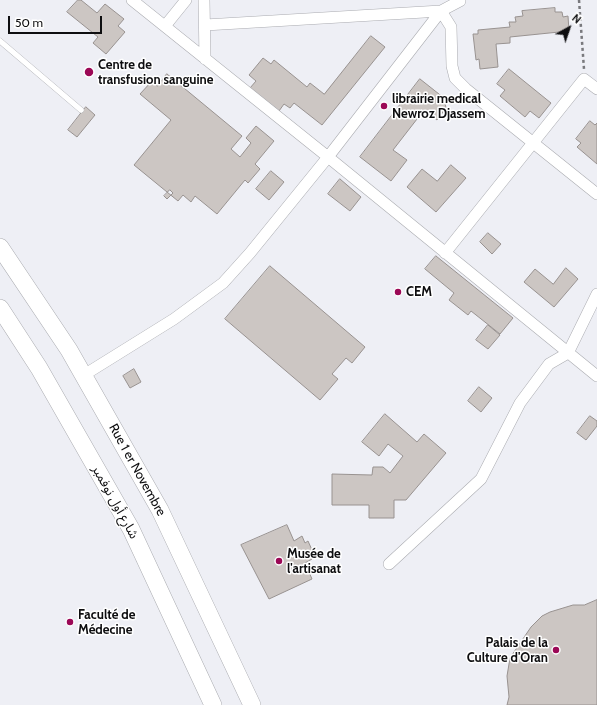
<!DOCTYPE html>
<html>
<head>
<meta charset="utf-8">
<style>
	body { margin:0 }
	#map { position:relative; width:597px; height:705px; overflow:hidden; background:#eeeff5; font-family:Cabin,sans-serif }
	canvas { display:block }
	.north { position:absolute; left:549px; top:8px; width:40px; height:40px; -webkit-text-stroke:3px #fff; paint-order:stroke; rotate:40deg; font-size:11px; font-weight:700; line-height:16px; text-align:center; color:#0e0e10 }
	.north::after { content:''; display:block; margin:auto; width:14px; height:18px; background:#0e0e10; clip-path:polygon(50% 0,100% 100%,50% 72%,0 100%) }
	.scale { position:absolute; left:8px; top:16px; width:94px; height:18px; box-sizing:border-box; border:2px solid #0e0e10; border-top:0; padding-left:5px; font-size:12px; line-height:14px; white-space:nowrap; color:#0e0e10; -webkit-text-stroke:3px #fff; paint-order:stroke }
</style>
</head>
<body>
<div id="map">
<canvas width="597" height="705"></canvas>
<div class="north">N</div>
<div class="scale">50 m</div>
</div>
<script>
const ctx = document.querySelector('canvas').getContext('2d');
ctx.lineJoin = 'round';
function fill(path, color) { ctx.fillStyle = color; ctx.fill(path, 'evenodd'); }
function stroke(path, color, width, dash) { ctx.strokeStyle = color; ctx.lineWidth = width; ctx.lineCap = dash ? 'butt' : 'round'; ctx.setLineDash(dash || []); ctx.stroke(path); }
function write(font, color, halo, rows, align = 'center') {
  ctx.font = font + ' Cabin,"Noto Sans Arabic",sans-serif'; ctx.lineWidth = 3; ctx.setLineDash([]); ctx.textBaseline = 'middle'; ctx.strokeStyle = halo; ctx.fillStyle = color; for (const [text, x, y, turn = 0] of rows) {
    ctx.save(); ctx.translate(x, y); ctx.rotate((+turn || 0) * Math.PI / 180); ctx.textAlign = isNaN(turn) ? turn : align; if (halo) ctx.strokeText(text, 0, 0); ctx.fillText(text, 0, 0); ctx.restore();
  }
}
const building = new Path2D(`
	M78,0H81L97,13L105,4L124,19L118,26L125,32L106,54L93,43L98,37L67,12Z
	M555,8V12H562L563,17L568,16L569,31L510,37V43L496,44L498,67L480,69L479,59L476,60L473,34H478V30L510,27L509,22H516L515,17L523,16L522,11Z
	M371,36L385,47L322,125L294,103L290,108L284,104L279,111L250,88L256,81L249,75L263,58L271,64L274,60L307,87L310,83L324,94Z
	M509,69L551,103L539,118L530,111L525,117L500,96L505,90L497,84Z
	M167,74L242,136L231,149L240,157L251,143L246,138L256,126L274,141L255,164L260,169L248,183L245,180L217,214L195,196L191,202L183,195L178,201L134,165L171,120L140,94L152,81L157,86Z
	M420,79L444,98L446,108L437,120L424,110L393,150L407,160L391,181L360,157Z
	M86,107L95,115L77,137L68,130Z
	M590,121L595,125L597,123V164L577,147L581,143L576,139Z
	M451,165L466,178L436,212L407,187L422,169L437,181Z
	M271,171L284,182L269,200L256,189Z
	M340,179L361,197L350,211L328,194Z
	M170,190L173,193L167,199L164,196Z
	M488,233L501,244L492,254L480,242Z
	M436,256L513,318L500,334L471,311L468,315L449,300L454,293L425,269Z
	M270,266L365,347L352,363L346,358L332,374L338,379L320,400L225,319Z
	M566,268L578,279L554,307L524,282L535,269L553,284Z
	M488,325L500,335L488,349L476,340Z
	M134,369L141,382L130,388L123,376Z
	M479,387L492,398L481,412L468,401Z
	M385,414L417,442L424,434L446,453L406,500H394V518H369V505H332V474L372,475L373,467H383L390,473L403,456L388,444L379,456L362,442Z
	M590,416L597,421V426L586,440L577,433Z
	M287,525L294,541L302,536L305,543L308,541L312,550L308,552L312,559L305,563L312,579L269,599L241,545Z
	M597,600V705H507L509,697L507,676L510,658L531,627L542,616L550,612L573,605H584Z`);
fill(building, '#ccc6c3');
stroke(building, '#989290', 1);
const service = new Path2D(`
	M0,41L81,110`);
const minor = new Path2D(`
	M132,0L328,157L597,376
	M204,0L205,59
	M205,25L441,11L451,27L452,66L455,78L466,89L597,194
	M165,26L186,0
	M445,253L584,79L597,89
	M84,375L174,319L223,283L250,253L328,157L441,11L460,1
	M389,564L481,479L520,403L549,364L568,353L597,294`);
const primary = new Path2D(`
	M0,247L69,350L160,510L252,705
	M0,308L39,368L131,529L213,705`);
stroke(service, '#aaabb0', 6);
stroke(minor, '#aaabb0', 12);
stroke(primary, '#aaabb0', 18);
stroke(new Path2D(`
	M579,0L584,69`), '#79797d', 2.5, [3, 3]);
stroke(service, '#fff', 5.5);
stroke(minor, '#fff', 11);
stroke(primary, '#fff', 17);
for (const [x, y, r, color] of [
	[89,72,5,"#9b0856"],
	[384,106,4,"#9b0856"],
	[398,292,4,"#9b0856"],
	[279,561,4,"#9b0856"],
	[70,622,4,"#9b0856"],
	[556,650,4,"#9b0856"]
]) { const dot = new Path2D(); dot.arc(x, y, r, 0, 2 * Math.PI); ctx.fillStyle = color; ctx.fill(dot); stroke(dot, '#fff', 1.5); }
write('bold 13px', '#0e0e10', '#fff', [
	["Centre de",98,65],
	["transfusion sanguine",98,80],
	["librairie medical",392,99],
	["Newroz Djassem",392,114],
	["CEM",406,292],
	["Musée de",287,554],
	["l'artisanat",287,569],
	["Faculté de",78,615],
	["Médecine",78,630],
	["Palais de la",548,643,"right"],
	["Culture d'Oran",548,658,"right"]
], 'left');
write('13px', '#0e0e10', '#fff', [
	["Rue 1 er Novembre",137,470,61],
	["شارع أول نوفمبر",115,502,61]
]);
</script>
</body>
</html>
